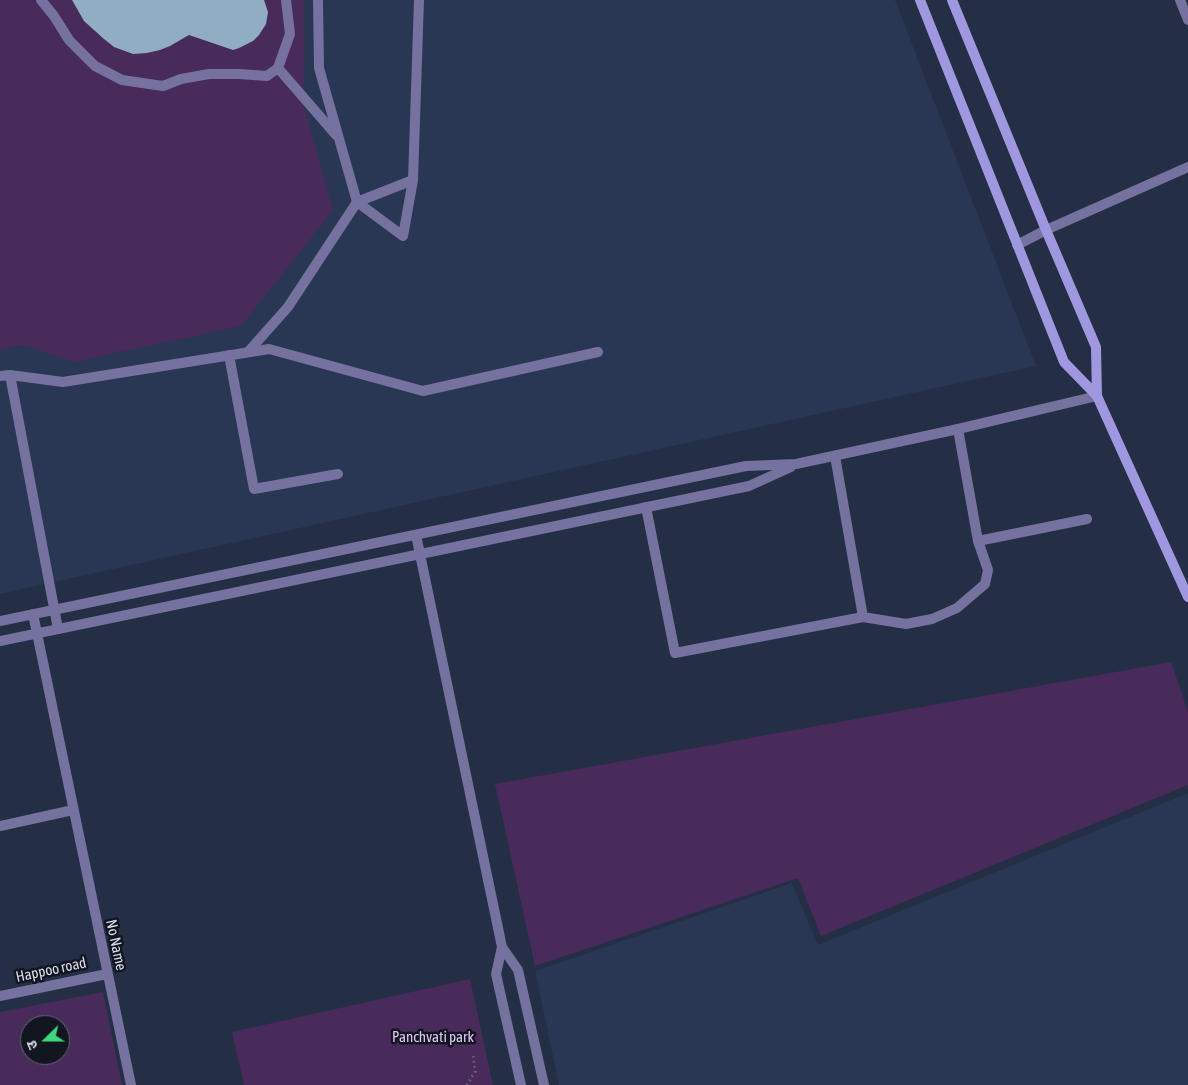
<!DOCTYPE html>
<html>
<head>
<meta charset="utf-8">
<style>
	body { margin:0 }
	#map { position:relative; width:1188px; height:1085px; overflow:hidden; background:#242e45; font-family:"Asap Condensed","Noto Sans Devanagari",sans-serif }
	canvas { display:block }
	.north { position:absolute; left:20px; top:1015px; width:50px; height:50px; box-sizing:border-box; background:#121621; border:1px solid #616673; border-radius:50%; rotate:248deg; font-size:14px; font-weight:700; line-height:20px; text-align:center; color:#d8dfef }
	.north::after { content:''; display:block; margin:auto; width:18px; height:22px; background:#40d77c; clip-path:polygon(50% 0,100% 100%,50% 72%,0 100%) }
</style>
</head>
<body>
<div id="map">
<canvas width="1188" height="1085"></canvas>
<div class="north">उ</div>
</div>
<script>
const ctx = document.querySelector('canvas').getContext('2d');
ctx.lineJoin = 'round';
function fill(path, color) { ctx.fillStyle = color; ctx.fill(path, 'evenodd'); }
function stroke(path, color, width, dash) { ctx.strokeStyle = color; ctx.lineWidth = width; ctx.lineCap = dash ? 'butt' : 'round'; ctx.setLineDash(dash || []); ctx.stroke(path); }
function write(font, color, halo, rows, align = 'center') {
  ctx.font = font + ' "Asap Condensed",sans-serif'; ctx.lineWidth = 5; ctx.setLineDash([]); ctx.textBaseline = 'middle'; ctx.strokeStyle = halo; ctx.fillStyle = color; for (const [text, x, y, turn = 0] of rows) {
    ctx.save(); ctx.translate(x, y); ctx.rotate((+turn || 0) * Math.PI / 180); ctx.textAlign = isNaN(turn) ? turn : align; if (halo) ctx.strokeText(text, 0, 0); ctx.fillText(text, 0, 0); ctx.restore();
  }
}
fill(new Path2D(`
	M0,0H895L1036,366L0,594Z
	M1188,793V1085H559L535,971L792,883L818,945Z`), '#293654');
fill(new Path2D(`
	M0,0H304V106L333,210L241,326L73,362L24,345L0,349Z
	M1171,662L1188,711V785L821,936L798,878L535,966L495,784Z
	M470,979L493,1085H244L232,1032Z
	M103,992L122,1085H0V1012ZM30,1025H60V1055H30Z`), '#482b5a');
fill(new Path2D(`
	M72,0H264L268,12L266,24L259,35L253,41L239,48L233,50L189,35L170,46L160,50L147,53L133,54L114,47L104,39L84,21Z`), '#91adc3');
stroke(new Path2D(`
	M467,1085L475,1072L473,1053`), '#727a8e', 3, [1, 4]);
stroke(new Path2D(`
	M41,0L54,16L69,40L95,66L122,80L163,86L181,79L209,74H239L267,76L278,68L290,34L286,0
	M318,0L319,68L357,202L403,236L413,180L419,0
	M278,68L336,135
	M248,352L288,307L357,202L413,180
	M229,355L254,489L338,474
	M10,375L58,629
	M0,376L10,375L63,382L269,349L423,391L598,352
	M958,429L978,541L1087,519
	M646,507L675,653L863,617L835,456
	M863,617L906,624L932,619L957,608L985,584L988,570L978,541`), '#76729f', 10);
stroke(new Path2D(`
	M1180,0L1188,20
	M1017,245L1046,230L1188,167
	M416,535L502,947L518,970L544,1085
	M33,614L131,1085
	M0,621L746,466L796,464L958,429L1097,396
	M0,641L749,486L791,467
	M0,826L73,810
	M502,947L496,974L521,1085
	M0,996L107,974`), '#76729f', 10);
stroke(new Path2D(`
	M920,0L1064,362L1097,396L1188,597
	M952,0L1046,230L1096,347L1097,396`), '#9f97df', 10);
write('15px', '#d8dfef', '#121621', [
	["No Name",116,945,78],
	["Happoo road",51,970,-12]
]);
write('15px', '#e2c5f6', '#121621', [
	["Panchvati park",433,1037]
]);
</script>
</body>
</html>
